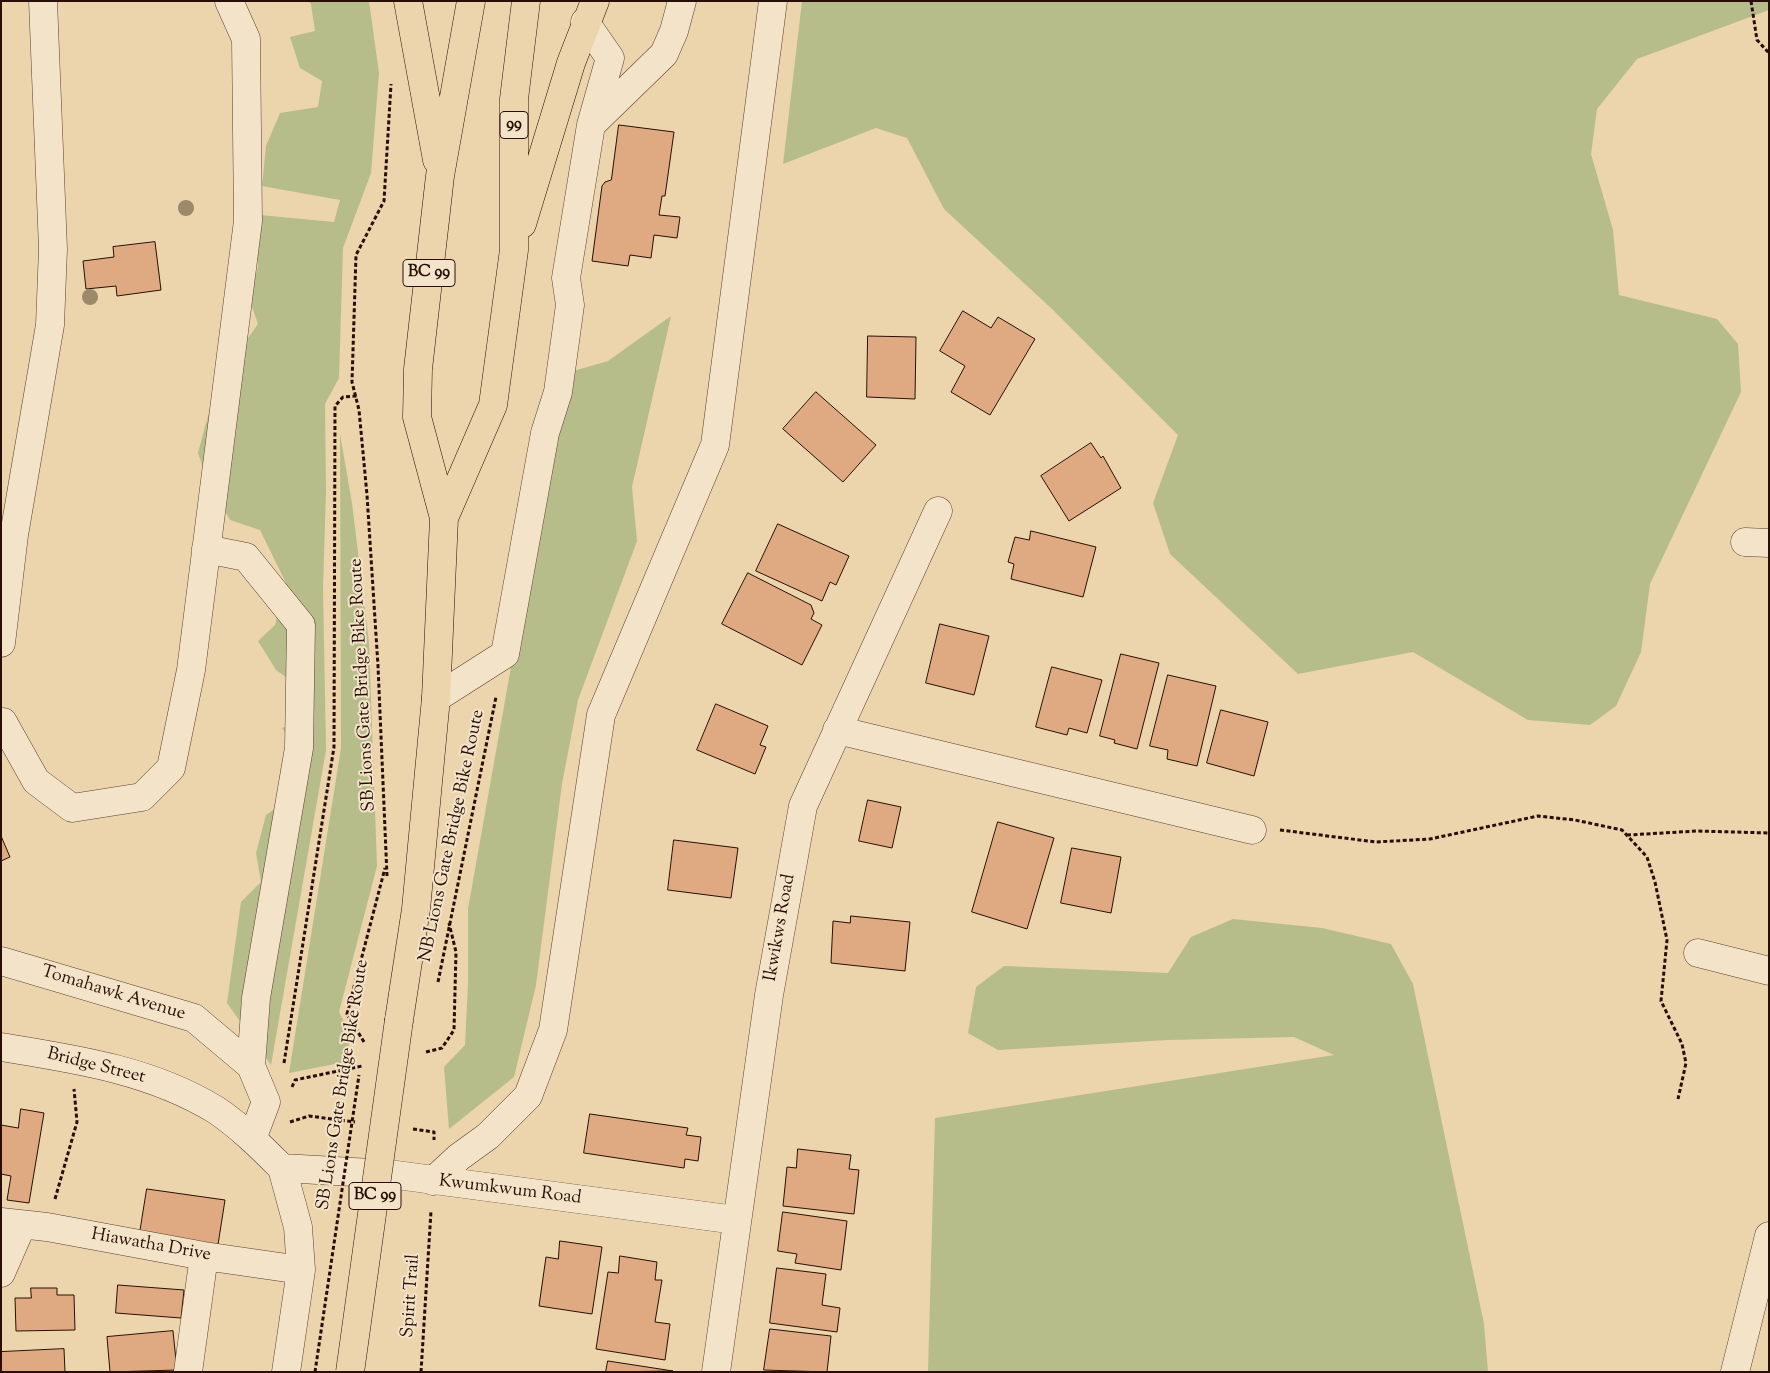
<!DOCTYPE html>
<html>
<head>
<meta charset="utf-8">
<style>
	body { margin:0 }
	#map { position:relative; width:1770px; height:1373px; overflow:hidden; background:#ecd4ac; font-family:"Sorts Mill Goudy",serif }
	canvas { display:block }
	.frame { position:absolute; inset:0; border:2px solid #280e05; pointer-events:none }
</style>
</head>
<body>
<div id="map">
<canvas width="1770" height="1373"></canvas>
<div class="frame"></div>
</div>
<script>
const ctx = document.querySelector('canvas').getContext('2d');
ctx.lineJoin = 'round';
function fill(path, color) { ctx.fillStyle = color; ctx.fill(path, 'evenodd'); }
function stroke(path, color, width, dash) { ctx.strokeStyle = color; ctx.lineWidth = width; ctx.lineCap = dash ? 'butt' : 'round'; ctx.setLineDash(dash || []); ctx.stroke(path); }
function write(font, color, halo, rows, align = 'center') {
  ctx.font = font + ' "Sorts Mill Goudy",serif'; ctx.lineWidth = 4; ctx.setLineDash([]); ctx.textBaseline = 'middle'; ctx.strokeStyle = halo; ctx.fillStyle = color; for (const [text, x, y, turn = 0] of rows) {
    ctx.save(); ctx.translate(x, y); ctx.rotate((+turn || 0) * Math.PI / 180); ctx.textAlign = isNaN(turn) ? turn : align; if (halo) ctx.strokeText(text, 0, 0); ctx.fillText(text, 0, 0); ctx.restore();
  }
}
fill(new Path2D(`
	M308,1H369L379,73L371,173L343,248L339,378L325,404L326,492L323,588L326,750L271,1065L227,1003L241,902L261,882L256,853L266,815L302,790L304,758L282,728L309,718L307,692L276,670L258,641L275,625L286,583L260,530L230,520L206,475L198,453L211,405L239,384L243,345L258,324L249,298L258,267L255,232L260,215L334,222L340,200L262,186L266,146L280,113L318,107L322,81L300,68L290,37L315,31L311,4Z
	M802,1H1769V10L1637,59L1597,109L1591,154L1613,230L1619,295L1717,319L1738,344L1741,392L1650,584L1641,652L1616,706L1590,725L1528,720L1413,652L1298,674L1170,554L1153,503L1178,435L1052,309L944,209L907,138L876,128L783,164Z
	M671,316L632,487L637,541L578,700L562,784L536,985L514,1077L449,1129L444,1067L465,1045L468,984V909L563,374L608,361Z
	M340,434L352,503L369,643L377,866L339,1012L351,1035L345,1062L289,1073L341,748Z
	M1233,919L1322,928L1391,944L1413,984L1484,1324L1488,1372H928L935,1118L1334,1055L1294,1037L1168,1040L998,1050L968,1033L976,987L1004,966L1168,973L1191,937Z`), '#b6bd8a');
const building = new Path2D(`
	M619,125L674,132L665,196H662L659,215L680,217L677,238L654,235L651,258L630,255L628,266L592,261L602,186L605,182L611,180Z
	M155,242L161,290L117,296L116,286L86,289L83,261L114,257L113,247Z
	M963,311L991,328L998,317L1035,339L990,415L951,392L965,366L940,351Z
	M868,336L916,337L915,399L867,397Z
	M816,392L876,445L843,482L783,429Z
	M1091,443L1101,458L1103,456L1121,488L1069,521L1041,476Z
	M778,524L849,556L836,585L830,582L822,601L756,571Z
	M1031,531L1096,547L1083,597L1011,579L1014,564L1008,562L1015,537L1029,540Z
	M748,573L811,605L814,613L811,619L822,625L802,665L722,624Z
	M940,624L989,636L974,695L926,683Z
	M1121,654L1159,663L1137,749L1114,743L1115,740L1100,736Z
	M1052,667L1102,680L1087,733L1069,728L1067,735L1036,727Z
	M1168,675L1216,686L1197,766L1167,759L1168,750L1150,746Z
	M716,704L768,726L760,745L766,747L755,774L697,750Z
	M1221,710L1268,722L1254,776L1207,763Z
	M868,800L901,807L892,848L859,841Z
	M998,822L1054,838L1027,929L972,912Z
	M1,836L10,857L1,861Z
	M674,840L738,848L731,898L668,890Z
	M1072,848L1121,857L1111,913L1061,903Z
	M851,916L910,922L905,971L831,963L833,921L850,923Z
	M21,1109L44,1113L29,1203L7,1200L11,1176L1,1174V1125L18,1128Z
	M590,1114L688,1128L686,1135L701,1137L698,1161L685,1159L684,1168L584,1153Z
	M798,1149L851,1155L849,1169L859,1170L854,1214L783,1206L787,1167L796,1168Z
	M147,1189L225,1200L217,1251L139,1239Z
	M783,1212L847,1221L841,1270L795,1263L797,1254L778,1251Z
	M560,1241L602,1247L592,1314L539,1306L546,1257L558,1259Z
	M620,1256L657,1262L655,1280H662L655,1322L670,1324L665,1360L596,1349L608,1272L618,1273Z
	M777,1268L826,1274L822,1305L840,1308L837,1332L770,1323Z
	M118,1285L184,1290L181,1318L116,1313Z
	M31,1288H57V1295H74L75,1330L16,1331L15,1298H31Z
	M770,1329L831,1336L827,1372L764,1370Z
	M173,1331L177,1370L110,1372L107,1337Z
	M64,1349L65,1372H1V1352Z
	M608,1361L673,1371L606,1372Z`);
fill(building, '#dfaa82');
stroke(building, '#280e05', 1);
const minor = new Path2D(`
	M592,124L664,54L674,31L682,1
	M1745,542L1769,543
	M206,549L246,557L301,625L299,748L256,998L251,1066
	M1,643L14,535L50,325L53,249L43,1
	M436,698L505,654L545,433L558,392L570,305L566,278L591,125L610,58L585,22
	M3,722L36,781L72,808L142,797L171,768L191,670L248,221L246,39L229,1
	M837,730L1252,830
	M1698,953L1769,971
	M1,961L194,1018L251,1066L266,1102L252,1139
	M1,1047C75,1059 151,1070 216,1110C240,1126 262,1148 282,1168
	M282,1168L389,1174L736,1220
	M282,1168L298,1227L301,1270L286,1372
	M433,1181L459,1157L488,1136L528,1096L553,1030L601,715L715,445L773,1
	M1,1222L47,1227L204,1256L301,1270
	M1,1273L22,1225
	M188,1372L204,1256
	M716,1372L769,995L803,806L938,511
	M1735,1372L1769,1236`);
const highway = new Path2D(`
	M408,1L437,160
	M522,224L571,63L595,1
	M444,518L493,405L514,250V99L526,1
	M399,1020L416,909L436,698L444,518L417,417L418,369L440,176L471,1`);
stroke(minor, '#59402f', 29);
stroke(highway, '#280e05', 29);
stroke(new Path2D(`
	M1751,1L1757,40L1769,53
	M1280,830L1376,842L1430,839L1538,816L1575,820L1622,830L1647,857L1655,882L1667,940L1661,1001L1682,1044L1686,1063L1678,1099
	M1627,835L1697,831L1769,833
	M387,876L378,666L367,495L359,410L352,382L356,255L384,201L391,84
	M438,982L496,697
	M364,1042L347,1014L385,868
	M426,1052L442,1048L454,1030L456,952L449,923
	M284,1063L334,747L335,406L343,397L357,396
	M292,1087L295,1080L362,1066
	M290,1122L309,1116L355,1122
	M413,1129L434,1132V1140
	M55,1199L77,1122L74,1089
	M421,1372L431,1211`), '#280e05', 3, [4, 2.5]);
stroke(minor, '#f3e3c9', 28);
stroke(highway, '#ecd4ac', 28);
const highwayBridge = new Path2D(`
	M350,1372L399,1020`);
stroke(highwayBridge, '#280e05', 29, []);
stroke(new Path2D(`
	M315,1372L359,1075`), '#280e05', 3, [4, 2.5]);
stroke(highwayBridge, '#ecd4ac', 28);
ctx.fillStyle = '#9c896a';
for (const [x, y] of [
	[186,208],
	[90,297]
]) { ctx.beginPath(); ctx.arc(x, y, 8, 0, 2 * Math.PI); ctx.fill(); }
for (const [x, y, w] of [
	[514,125,28],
	[429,273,52],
	[375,1196,52]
]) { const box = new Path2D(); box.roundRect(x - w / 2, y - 13.5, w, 27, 4); ctx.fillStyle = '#f3e3c9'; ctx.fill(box); stroke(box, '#280e05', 1); }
write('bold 16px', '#280e05', null, [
	["99",514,125],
	["BC 99",429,273],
	["BC 99",375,1196]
]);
write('18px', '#280e05', '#f3e3c9', [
	["SB Lions Gate Bridge Bike Route",364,685,-93],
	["NB Lions Gate Bridge Bike Route",453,836,-78],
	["Ikwikws Road",781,928,-80],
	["Tomahawk Avenue",113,994,17],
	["Bridge Street",96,1067,14],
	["SB Lions Gate Bridge Bike Route",344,1085,-81],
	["Kwumkwum Road",510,1191,7],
	["Hiawatha Drive",151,1246,10],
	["Spirit Trail",412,1296,-86]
]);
</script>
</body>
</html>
